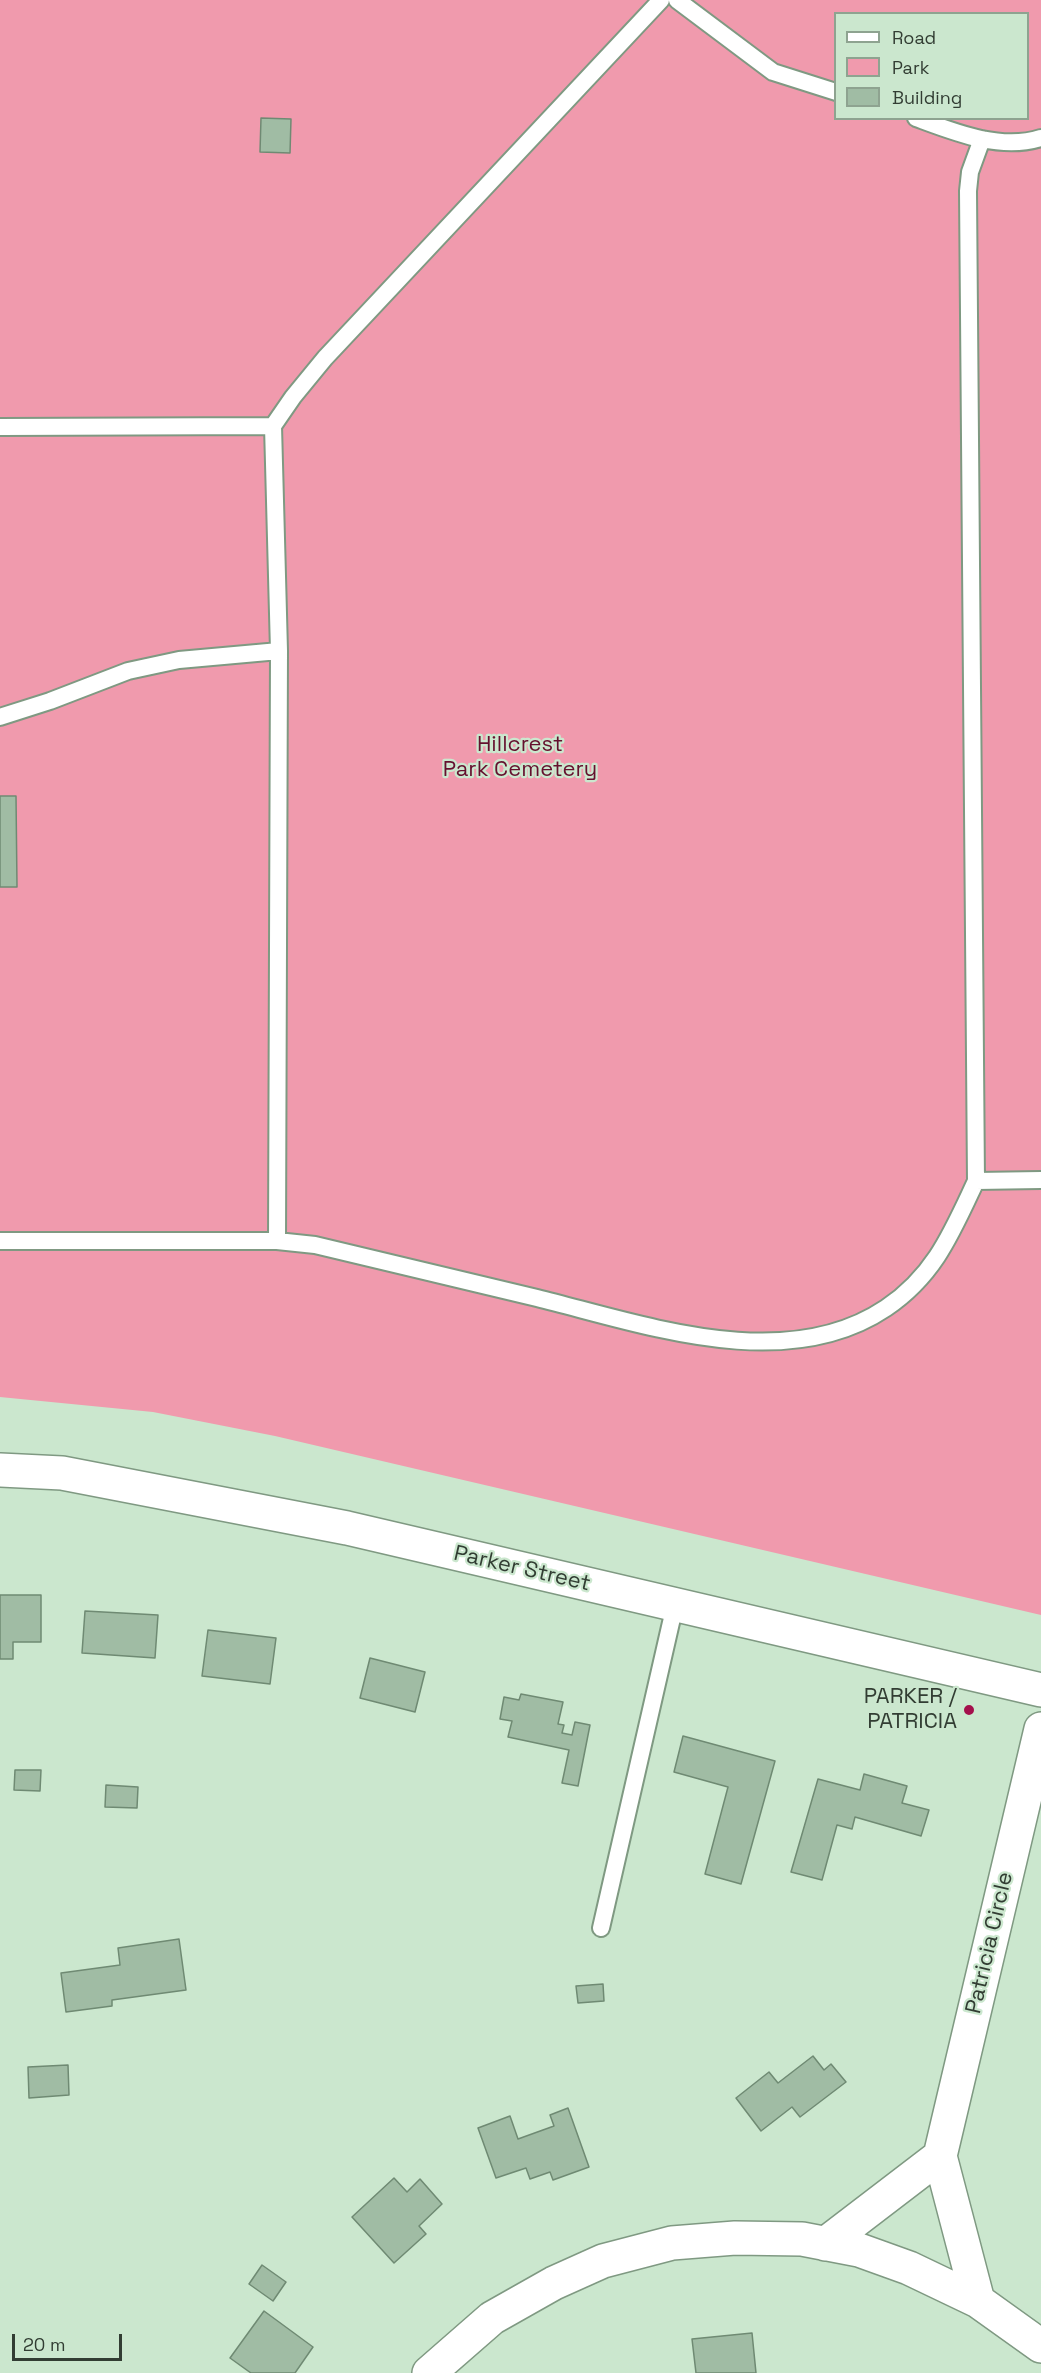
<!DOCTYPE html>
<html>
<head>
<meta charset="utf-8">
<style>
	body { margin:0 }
	#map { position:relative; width:1041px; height:2373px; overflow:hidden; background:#cbe7ce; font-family:"Space Grotesk",sans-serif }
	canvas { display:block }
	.legend { position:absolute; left:834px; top:12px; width:195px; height:108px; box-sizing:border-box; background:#cbe7ce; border:2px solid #8ea390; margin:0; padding:8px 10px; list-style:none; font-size:18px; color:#323d33 }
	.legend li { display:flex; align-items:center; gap:12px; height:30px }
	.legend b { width:30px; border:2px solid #8ea390 }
	.scale { position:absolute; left:12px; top:2334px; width:110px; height:27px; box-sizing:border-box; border:3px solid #323d33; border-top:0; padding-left:8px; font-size:18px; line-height:21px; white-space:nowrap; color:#323d33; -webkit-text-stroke:4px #cbe7ce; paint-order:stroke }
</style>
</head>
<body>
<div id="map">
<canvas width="1041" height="2373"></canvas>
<ul class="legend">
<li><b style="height:8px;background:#fff"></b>Road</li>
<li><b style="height:16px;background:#f09aad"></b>Park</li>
<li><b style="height:16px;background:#a0bca4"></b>Building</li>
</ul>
<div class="scale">20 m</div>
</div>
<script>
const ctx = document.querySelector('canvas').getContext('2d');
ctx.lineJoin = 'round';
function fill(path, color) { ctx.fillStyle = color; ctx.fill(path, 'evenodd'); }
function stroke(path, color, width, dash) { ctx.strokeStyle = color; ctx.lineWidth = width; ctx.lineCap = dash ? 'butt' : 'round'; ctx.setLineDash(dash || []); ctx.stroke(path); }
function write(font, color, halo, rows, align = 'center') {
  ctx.font = font + ' "Space Grotesk",sans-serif'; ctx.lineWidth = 4.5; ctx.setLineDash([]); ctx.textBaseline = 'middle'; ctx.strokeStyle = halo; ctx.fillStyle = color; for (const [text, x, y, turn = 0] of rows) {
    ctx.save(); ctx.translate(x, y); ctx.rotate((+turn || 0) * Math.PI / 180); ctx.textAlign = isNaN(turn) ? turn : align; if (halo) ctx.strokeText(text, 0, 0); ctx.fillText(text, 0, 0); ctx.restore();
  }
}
fill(new Path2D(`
	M0,0H1041V1615L275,1436L153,1412L0,1397ZM836,14H1028V118H836Z`), '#f09aad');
const building = new Path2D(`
	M261,118L291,119L290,153L260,152Z
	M0,796H16L17,887H0Z
	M0,1595H41V1642H13V1659H0Z
	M85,1611L158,1615L155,1658L82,1653Z
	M208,1630L276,1638L270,1684L202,1676Z
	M370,1658L425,1672L415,1712L360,1698Z
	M521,1694L563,1702L558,1724L564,1725L562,1733L572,1735L575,1722L590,1725L578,1786L562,1783L569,1750L508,1737L512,1721L500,1719L504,1697L519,1700Z
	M683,1736L775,1761L741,1884L705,1874L728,1787L674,1772Z
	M15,1770H41L40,1791L14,1790Z
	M864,1774L907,1786L902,1803L929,1810L921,1836L855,1817L852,1829L837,1825L822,1880L791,1872L818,1779L860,1790Z
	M106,1785L138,1787L137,1808L105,1807Z
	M179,1939L186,1990L112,2000V2006L66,2012L61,1973L120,1965L118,1948Z
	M603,1984L604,2001L578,2003L576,1986Z
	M813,2056L824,2070L831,2064L846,2082L800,2117L792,2107L761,2131L736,2098L769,2072L778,2083Z
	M68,2065L69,2095L29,2098L28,2067Z
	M568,2108L589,2167L553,2180L550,2172L530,2179L526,2168L496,2178L478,2128L510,2116L518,2139L554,2126L550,2115Z
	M394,2178L407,2192L420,2179L442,2204L419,2226L426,2234L394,2263L352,2217Z
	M262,2265L286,2282L273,2301L249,2284Z
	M264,2311L313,2347L295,2373H251L230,2358Z
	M752,2333L756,2373H696L692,2339Z`);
fill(building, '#a0bca4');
stroke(building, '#6f8a73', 1.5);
const service = new Path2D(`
	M677,0L773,72L836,92
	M916,118C954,132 1000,151 1041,138
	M273,426L279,651L277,1241
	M0,427L273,426L293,397L325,358L661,0
	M0,717L50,701L128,671L179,660L279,651
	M976,1181L1041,1180
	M0,1241H277L315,1245C389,1262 463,1280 537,1298C643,1324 785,1376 886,1308C935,1275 952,1232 976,1181L968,191L970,172L982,139
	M601,1928L675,1605`);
const minor = new Path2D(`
	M825,2244L940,2156
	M978,2301L940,2156L1041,1729
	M429,2373L492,2318L554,2283L603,2261L672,2243L735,2238L802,2239L859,2250L909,2268L978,2301L1041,2346`);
const primary = new Path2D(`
	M0,1470L62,1473L347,1528L1041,1690`);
stroke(service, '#7f9982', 20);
stroke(minor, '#7f9982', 36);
stroke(primary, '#7f9982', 36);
stroke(service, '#fff', 16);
stroke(minor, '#fff', 33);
stroke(primary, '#fff', 33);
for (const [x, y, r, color] of [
	[969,1710,6,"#a40f4c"]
]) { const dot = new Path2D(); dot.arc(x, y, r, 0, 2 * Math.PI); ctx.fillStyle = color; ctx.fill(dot); stroke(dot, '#cbe7ce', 2); }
write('22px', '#65102e', '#cbe7ce', [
	["Hillcrest",520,745],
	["Park Cemetery",520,770]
]);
write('22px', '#323d33', '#cbe7ce', [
	["Parker Street",522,1569,13],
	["Patricia Circle",990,1943,-77]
]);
write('22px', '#323d33', '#cbe7ce', [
	["PARKER /",957,1697],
	["PATRICIA",957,1722]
], 'right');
</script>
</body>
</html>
